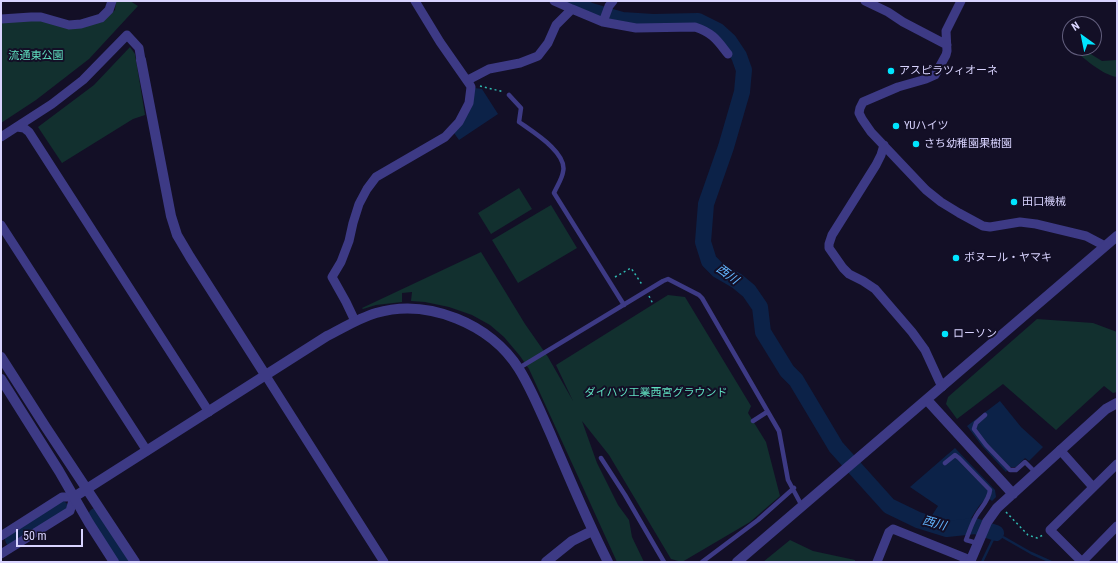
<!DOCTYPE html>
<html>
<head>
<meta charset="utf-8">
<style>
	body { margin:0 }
	#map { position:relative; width:1118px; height:563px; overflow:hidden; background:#130f26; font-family:"Roboto Condensed",sans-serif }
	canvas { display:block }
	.frame { position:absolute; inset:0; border:2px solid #d9d4ff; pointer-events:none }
	.north { position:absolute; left:1062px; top:16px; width:40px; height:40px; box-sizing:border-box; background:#130f26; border:1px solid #625e7d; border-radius:50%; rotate:327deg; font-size:11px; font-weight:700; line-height:16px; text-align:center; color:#d9d4ff }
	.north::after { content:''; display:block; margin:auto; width:14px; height:18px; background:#00e5ff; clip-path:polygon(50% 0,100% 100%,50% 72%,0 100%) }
	.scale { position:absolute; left:16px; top:529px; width:67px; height:18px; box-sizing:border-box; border:2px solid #d9d4ff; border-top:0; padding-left:5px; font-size:12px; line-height:14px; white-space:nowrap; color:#d9d4ff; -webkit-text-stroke:3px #130f26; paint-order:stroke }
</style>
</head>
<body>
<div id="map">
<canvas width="1118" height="563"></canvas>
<div class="frame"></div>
<div class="north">N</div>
<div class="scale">50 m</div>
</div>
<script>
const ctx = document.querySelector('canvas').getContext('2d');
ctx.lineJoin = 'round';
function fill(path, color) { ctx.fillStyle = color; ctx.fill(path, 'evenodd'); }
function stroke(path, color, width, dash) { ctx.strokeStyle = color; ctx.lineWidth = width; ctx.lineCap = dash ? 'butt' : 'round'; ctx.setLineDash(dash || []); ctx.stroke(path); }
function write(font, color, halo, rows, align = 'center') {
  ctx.font = font + ' "Roboto Condensed","Noto Sans JP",sans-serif'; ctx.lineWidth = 4; ctx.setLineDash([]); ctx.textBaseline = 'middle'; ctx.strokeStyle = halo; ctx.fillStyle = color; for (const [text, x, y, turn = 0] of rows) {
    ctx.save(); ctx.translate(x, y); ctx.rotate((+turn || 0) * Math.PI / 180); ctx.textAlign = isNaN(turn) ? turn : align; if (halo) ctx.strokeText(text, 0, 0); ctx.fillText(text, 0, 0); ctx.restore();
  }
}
fill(new Path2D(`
	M116,1H130L138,6L89,59L36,100L1,123V22L34,19L70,28L102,22L115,10Z
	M130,47L135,54L145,115L133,119L62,163L38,127L94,85Z
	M1071,48H1081L1102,61L1117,60V77C1102,75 1083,57 1071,48Z
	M519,188L532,209L491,234L478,213Z
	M551,205L577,248L518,283L492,240Z
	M481,252L525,324L548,357L573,401L556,365L668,295L685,297L751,406L748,413L766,442L780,496L750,522L682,562L671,559L609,455L582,421L597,463L618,505L629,520L632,537L644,562H617L529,369L520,356L504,337L490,325L472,315L449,307L425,302L411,301L412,292L402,293V302L376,305L363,309L362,308Z
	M1037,319L1093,323L1117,332V392L1113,393L1104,386L1056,430L1003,384L957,419L946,404L948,397Z
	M790,540L813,551L855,560V562H763Z`), '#12302f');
fill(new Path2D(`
	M475,88L482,89L498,114L459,140L454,133Z
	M1000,401L1021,427L1043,447L1029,461L1025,458L1016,467H1010L1006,472L982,446L967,426Z
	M955,448L995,490L996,497L992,501L987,497L979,506L970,520L945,523L931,517L938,506L910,487Z`), '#0c2248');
stroke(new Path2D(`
	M982,562L996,533L1031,553L1051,562`), '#0c2248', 2.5);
stroke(new Path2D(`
	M568,1L591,11L622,20L653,22L698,21L718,31L729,41L739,56L744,70L742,92L726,147L706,204L703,242L709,261L718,270L737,281L749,291L760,307L763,332L787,371L796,380L836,447L889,506L918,520L947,529L975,526L996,533
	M96,516L125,562
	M13,539L60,508`), '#0c2248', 16);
stroke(new Path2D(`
	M480,86L504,92
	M615,277L631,268L643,286
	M649,296L653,304
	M1006,512L1028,535L1037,538L1043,535`), '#2fb8b0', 1.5, [2, 3]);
stroke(new Path2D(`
	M509,95L521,108L519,122C533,132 568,153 563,172C562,179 557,186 554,193L624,305
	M519,368L663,281L668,279L699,295L702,298L779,431L788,480L802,506
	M985,415L976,423L974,429L986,445L1010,470H1016L1025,462L1036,473
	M753,421L767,412
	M601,458L625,495L664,562
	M945,463L955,455L959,458L990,490C989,501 981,507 976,516C972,523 969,532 966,540L977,543
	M702,562L758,520L794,488`), '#3d3a85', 4.5);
stroke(new Path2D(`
	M554,1L572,9
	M865,1L888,12L903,22L947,45
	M961,1L946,31L947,51L946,55L935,75L926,79L898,87L863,102L860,108L859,113L862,119L871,132L926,190L941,202L959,213L983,226L990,227L1020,222L1036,224L1086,236L1105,246
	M1,19L31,17H41L69,25L81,24L101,18L109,10L112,1
	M603,22L609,6L613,1
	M468,80L489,69L520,63L538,56L548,43L556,25L572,9L603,22L636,28L695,27C713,33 717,40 728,54
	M17,127L24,128L29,132L209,412
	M1,137L52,104L83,80L127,35L139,48L141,60
	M884,145L881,155L876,165L832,235L829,244V248L843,268L849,274L863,281L875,289L912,332L925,350L942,387
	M1,225L147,451
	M355,321L346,302L332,277L341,262L349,241L353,223L359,204L367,189L376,177L445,137L459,122L469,103L471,87L470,85L440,42L415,1
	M266,376L384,562
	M1060,450L1093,487
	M1,536L62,497H74L70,511L1,554
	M877,562L889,532L893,529L970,560
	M1082,562L1050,530L1117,464
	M1082,562L1117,526`), '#3d3a85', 9);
stroke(new Path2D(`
	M141,60L171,216L177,235L190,257L266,376
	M1,357L45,426L135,562
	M1,379L59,471L89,523L114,562
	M927,400L1013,494
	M74,497L327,336C343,328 359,318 376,313C428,298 491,324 519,369C532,390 541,413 551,435C569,477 587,521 608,562
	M546,562L572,541L592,531
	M737,562L1117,236
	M970,562L987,522L997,508L1106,409L1117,403`), '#3d3a85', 10);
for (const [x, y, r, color] of [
	[891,71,4,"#00e5ff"],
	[896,126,4,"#00e5ff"],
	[916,144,4,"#00e5ff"],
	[1014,202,4,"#00e5ff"],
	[956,258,4,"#00e5ff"],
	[945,334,4,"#00e5ff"]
]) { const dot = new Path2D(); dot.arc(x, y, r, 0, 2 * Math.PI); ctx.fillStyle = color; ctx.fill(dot); stroke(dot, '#130f26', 1.5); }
write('11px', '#5fe0c0', '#130f26', [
	["流通東公園",36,56],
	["ダイハツ工業西宮グラウンド",656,393]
]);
write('11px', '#d9d4ff', '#130f26', [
	["アスピラツィオーネ",899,71],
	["YUハイツ",904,126],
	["さち幼稚園果樹園",924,144],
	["田口機械",1022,202],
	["ボヌール・ヤマキ",964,258],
	["ローソン",953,334]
], 'left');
write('italic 12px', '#62b6ff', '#130f26', [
	["西川",727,275,36],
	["西川",934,524,15]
]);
</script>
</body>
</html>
